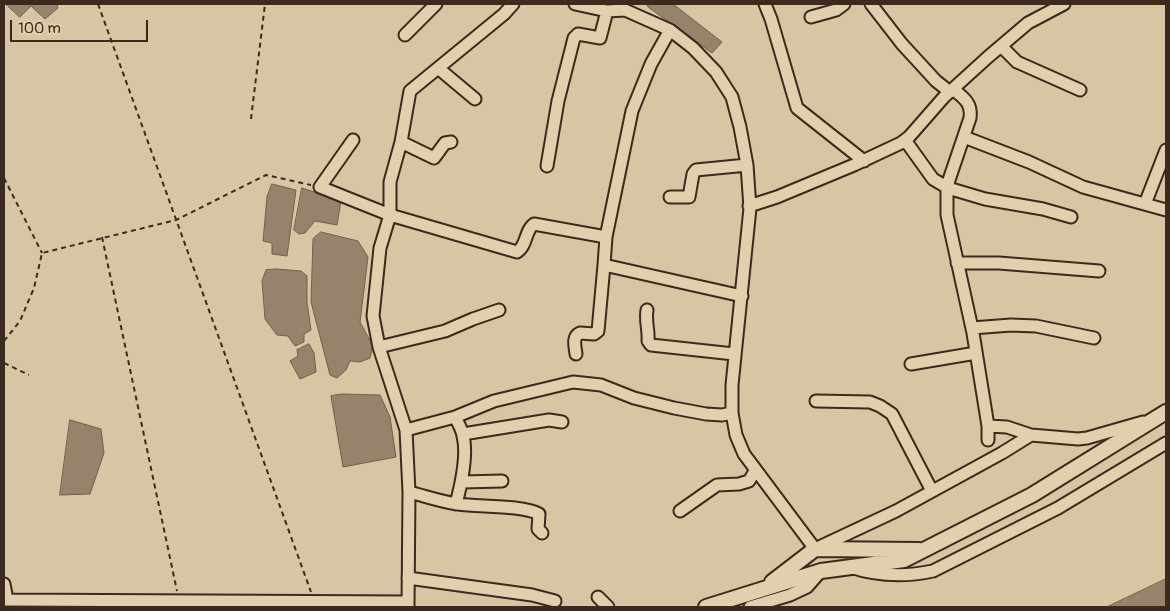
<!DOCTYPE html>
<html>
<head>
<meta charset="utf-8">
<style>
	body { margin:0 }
	#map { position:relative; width:1170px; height:611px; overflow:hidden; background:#d8c5a4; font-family:Pangolin,sans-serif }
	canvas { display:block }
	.frame { position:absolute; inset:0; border:5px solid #3b2a1e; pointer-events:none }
	.scale { position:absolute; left:10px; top:20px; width:138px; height:22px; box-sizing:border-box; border:2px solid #3b2a1e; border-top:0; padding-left:6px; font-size:15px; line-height:18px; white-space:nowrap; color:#3b2a1e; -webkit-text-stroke:4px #e2cfad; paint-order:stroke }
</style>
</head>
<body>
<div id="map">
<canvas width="1170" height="611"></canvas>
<div class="frame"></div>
<div class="scale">100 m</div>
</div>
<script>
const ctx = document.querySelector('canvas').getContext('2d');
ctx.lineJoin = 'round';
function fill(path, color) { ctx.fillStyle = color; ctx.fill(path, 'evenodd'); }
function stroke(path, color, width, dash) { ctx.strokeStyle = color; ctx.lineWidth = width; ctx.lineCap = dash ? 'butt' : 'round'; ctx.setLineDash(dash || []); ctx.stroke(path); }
const water = new Path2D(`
	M6,4H57L58,8L45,19L31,6L20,17Z
	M647,4H673L722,42L712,53L648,7Z
	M272,184L296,190L287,256L272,254V243L263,241L267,197Z
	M302,188L341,201L337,225L315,221L305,233L299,234L294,230Z
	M321,232L358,241L368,257L360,322L373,346L370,358L360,362L350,361L346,370L337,378L330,375L311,302L313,239Z
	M276,269L301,271L307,276V302L311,330L304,334V342L295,346L288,336L277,335L265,319L262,281L266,270Z
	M309,344L314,353L316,372L300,379L290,361L298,356L297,350Z
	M342,394L380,395L390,417L396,457L343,467L331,396Z
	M70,420L101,429L104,453L90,494L60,495Z
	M1166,579V607H1107Z`);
fill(water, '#95836b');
stroke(water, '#715f4c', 1);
const minor = new Path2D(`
	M575,4L607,11L625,10L670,30L693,48L716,72L732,97L740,127L747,165L750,208L732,385V413L736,435L744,454L815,549L896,511L1002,453L1031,435L1078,439L1087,438L1143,422
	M765,4L771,19L797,108L864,161
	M871,4L902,44L936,81L950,92
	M811,17L836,10L844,4
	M670,30L651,64L632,111L606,237L604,265L742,296
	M405,35L436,4
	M1001,46L1017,62L1080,90
	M438,68L475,99
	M953,89C964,98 972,103 970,118L949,180L947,191V215L973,333L988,426L1007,427L1031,435
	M964,137L1029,162L1083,187L1166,210
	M353,140L320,187L390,215L517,252C527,246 525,230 534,224L606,237
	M905,140L933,179L948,188L985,199L1043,209L1071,217
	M401,142L434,158L445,143L451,142
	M547,166L558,101L574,38L578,34L600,38L607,11
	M670,197H689L693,174L696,170L747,165
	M1145,204L1166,150
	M749,206L777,197L854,165L901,143L909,137L944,97L988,57L1028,23L1064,4
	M957,263H999L1099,271
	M647,310C645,322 649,329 648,341L651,345L734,354
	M972,328L1011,325L1036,326L1094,338
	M379,347L445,331L473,319L499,310
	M576,354C575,346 572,337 580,333L594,334L598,331L604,265
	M911,364L976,353
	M816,401L870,402L880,406L892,414L932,491
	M455,417C458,423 462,429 463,436C468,455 461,485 456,504
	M988,426V440
	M406,430L455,417L494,401L573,382L601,385L634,398L674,408L706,414L722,415L732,413
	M463,434L549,420L562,422
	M462,482L502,481
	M409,492C425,496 442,502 458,504C479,507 522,505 539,514L538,529L542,533
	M680,511L717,485L739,484L749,481L755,471
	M850,567C877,576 905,577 933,571L1058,508L1166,443
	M408,578L532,595L555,601
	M4,584L7,600
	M598,597L608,607
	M4,600L408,602
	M408,607L409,492L406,430L379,347L373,316L380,248L390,215V182L401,142L410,91L504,14L513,4
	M750,607L790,595L807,587L821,571`);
const major = new Path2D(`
	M772,582L815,549L919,550
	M706,607L821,571L904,560L1032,495L1166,412`);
stroke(minor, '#3b2a1e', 15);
stroke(major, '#3b2a1e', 18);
stroke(new Path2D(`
	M98,4L311,592
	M251,119L265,4
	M4,178L42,253
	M102,237L177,591
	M4,341L20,321L34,288L42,253L176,220L266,175L311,185
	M4,363L29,375`), '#3b2a1e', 2, [5, 4]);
stroke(minor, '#e2cfad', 11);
stroke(major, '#e2cfad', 14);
</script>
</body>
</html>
